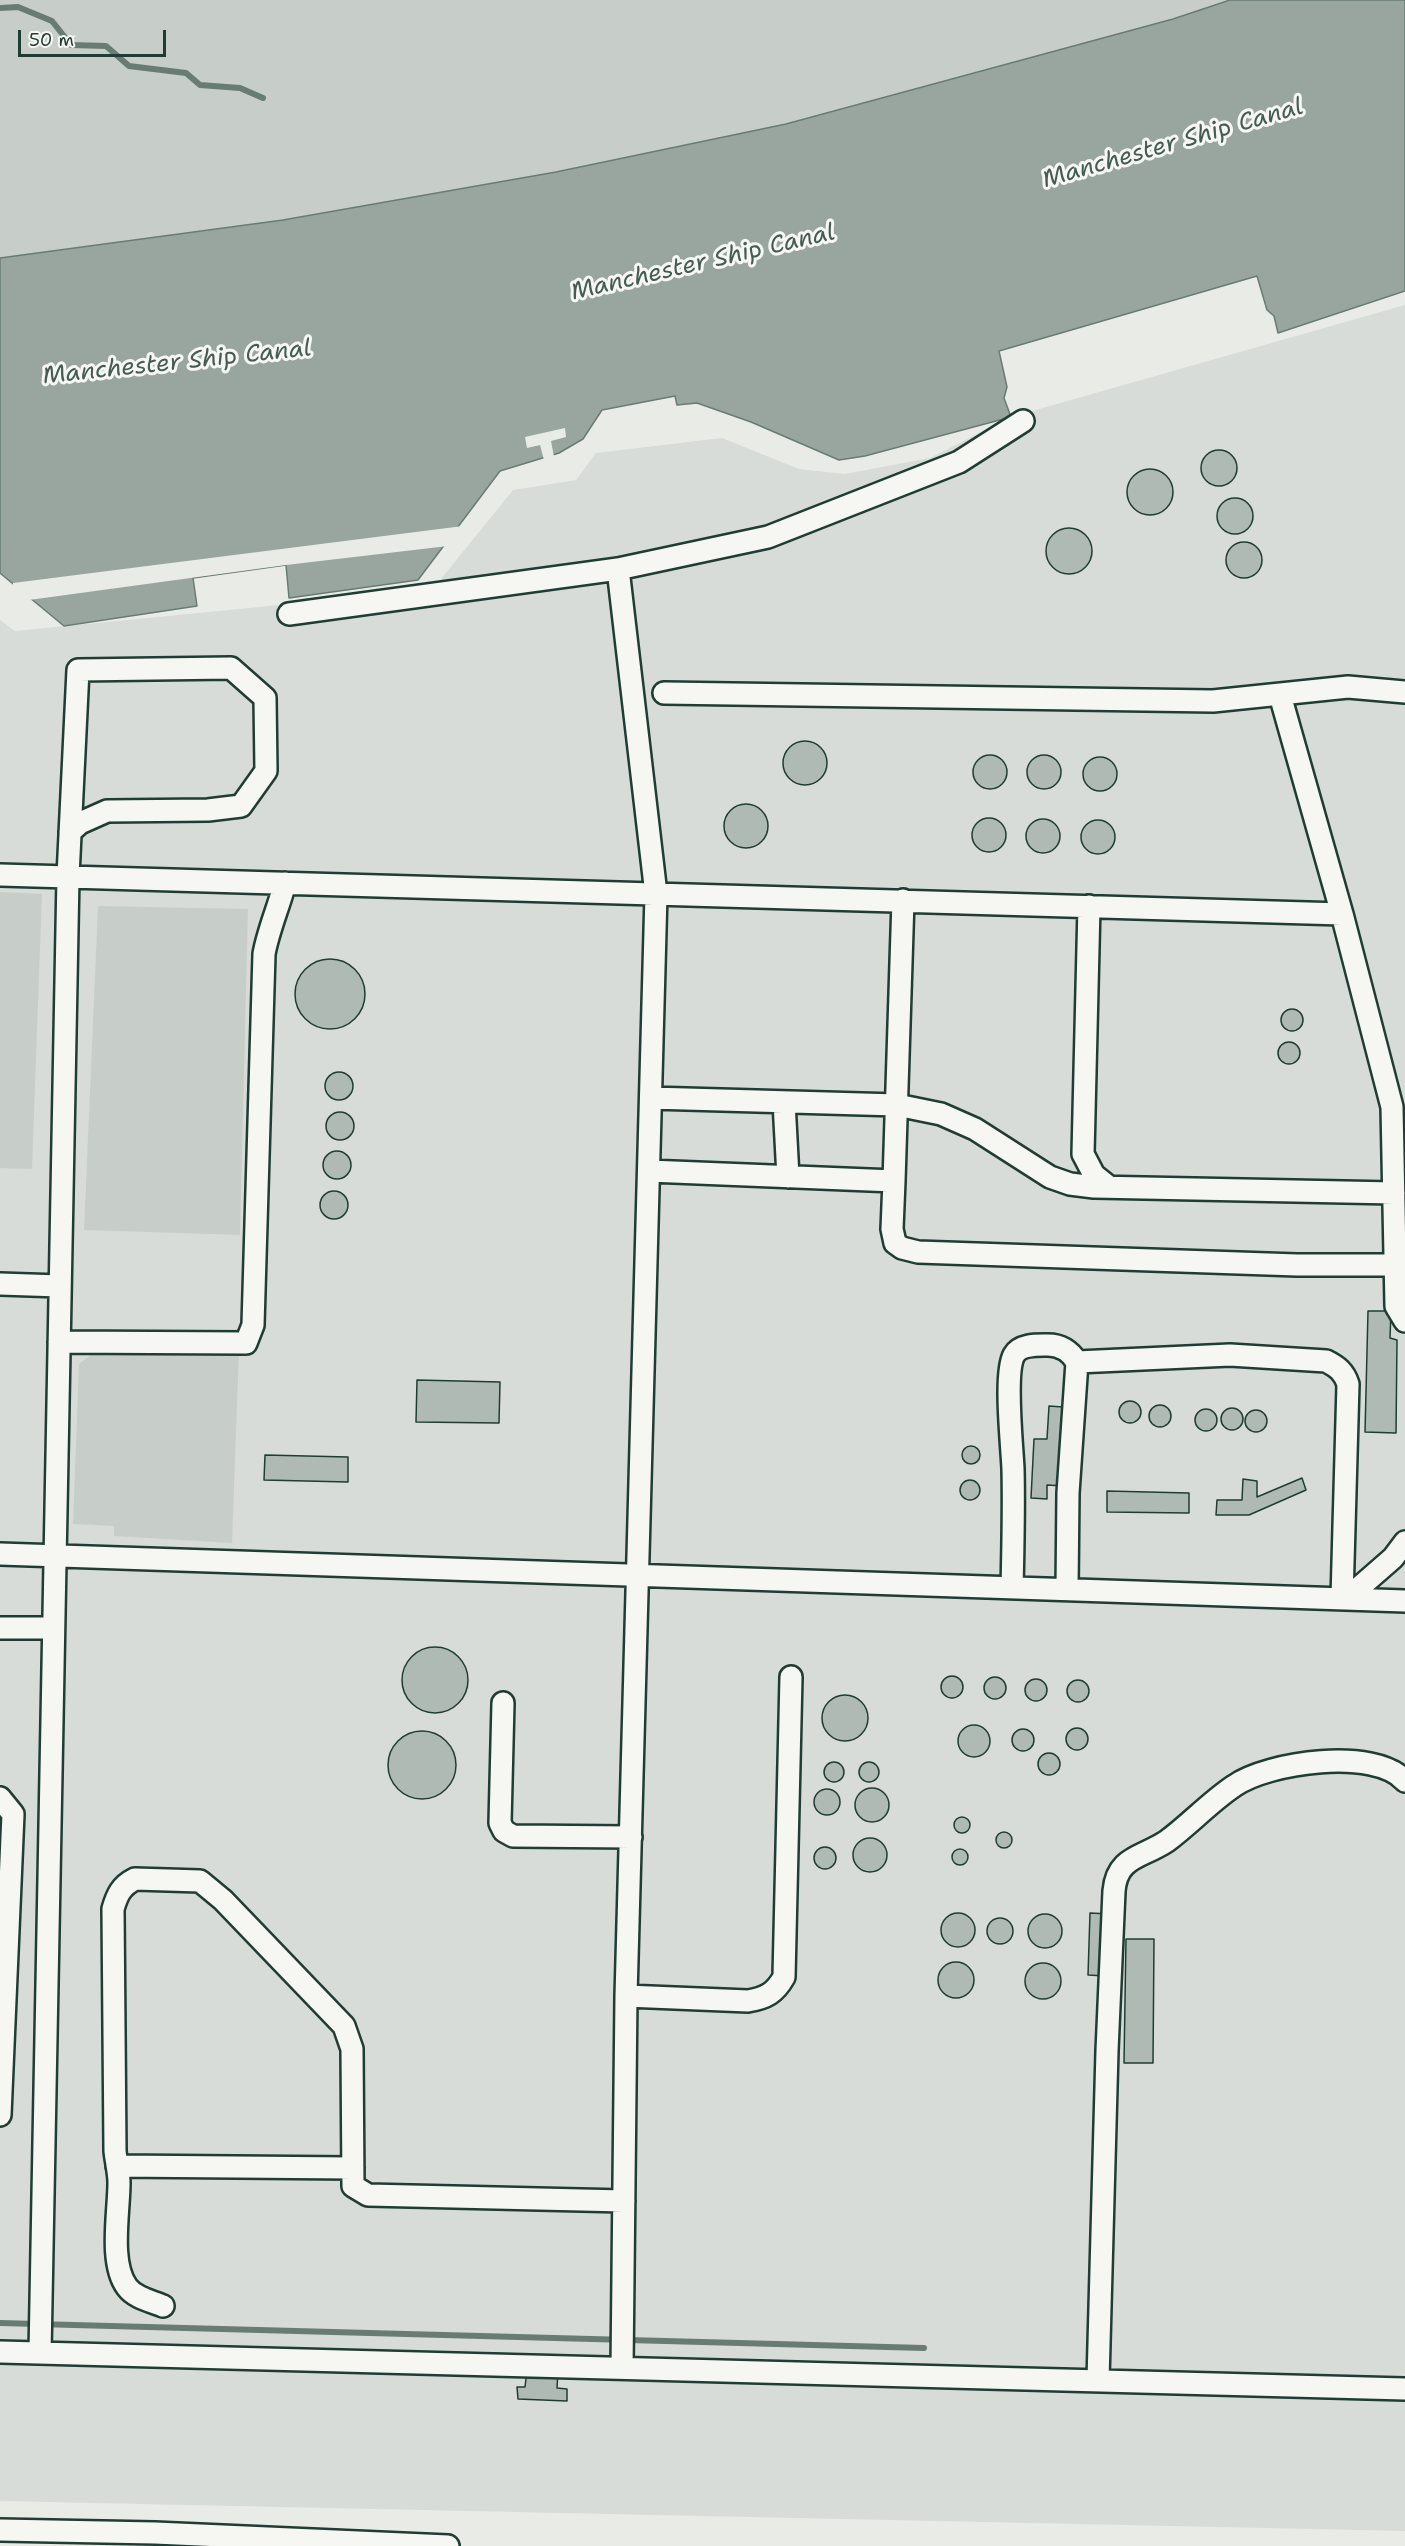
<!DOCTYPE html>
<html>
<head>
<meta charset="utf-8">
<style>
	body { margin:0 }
	#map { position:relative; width:1405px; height:2546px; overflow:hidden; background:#e9ebe7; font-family:"Shantell Sans",sans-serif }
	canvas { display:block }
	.scale { position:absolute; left:18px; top:30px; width:148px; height:27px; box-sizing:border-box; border:3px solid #1f3d34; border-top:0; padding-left:8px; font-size:18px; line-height:21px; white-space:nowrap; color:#1f3d34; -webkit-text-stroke:4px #f6f6f2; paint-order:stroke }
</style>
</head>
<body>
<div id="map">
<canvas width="1405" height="2546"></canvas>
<div class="scale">50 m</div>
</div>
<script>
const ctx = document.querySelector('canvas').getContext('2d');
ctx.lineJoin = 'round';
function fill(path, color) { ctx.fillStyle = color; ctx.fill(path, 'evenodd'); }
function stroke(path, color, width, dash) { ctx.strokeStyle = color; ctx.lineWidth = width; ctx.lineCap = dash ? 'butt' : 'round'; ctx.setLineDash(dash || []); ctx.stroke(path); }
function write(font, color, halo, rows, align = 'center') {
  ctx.font = font + ' "Shantell Sans",sans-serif'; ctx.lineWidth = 6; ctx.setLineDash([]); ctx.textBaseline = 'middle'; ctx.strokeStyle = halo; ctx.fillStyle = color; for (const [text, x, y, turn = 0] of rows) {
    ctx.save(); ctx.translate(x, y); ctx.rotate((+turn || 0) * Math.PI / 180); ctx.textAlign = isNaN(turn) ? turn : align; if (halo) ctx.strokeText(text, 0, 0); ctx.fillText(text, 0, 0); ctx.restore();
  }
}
fill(new Path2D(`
	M1405,305V2531L0,2501V620L15,631L432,590L513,490L576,480L596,453L722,438L799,469L845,474L930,458L1011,417Z`), '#d8dcd8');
fill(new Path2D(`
	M0,0H1230L1173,19L786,124L556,172L283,220L0,258Z
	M0,892L42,894L32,1169L0,1168Z
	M98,906L248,909L240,1235L84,1230Z
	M101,1347L239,1350L232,1543L114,1536V1526L73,1524L79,1364Z`), '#c7cec9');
const water = new Path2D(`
	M1230,0H1405V291L1278,333L1274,316L1267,310L1257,276L999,351L1007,387L1004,398L1011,417L865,456L839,460L751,422L697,403L677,405L675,396L602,410L583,439L559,453L500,471L418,580L289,598L286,565L193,578L197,606L64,626L0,573V258L283,220L556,172L786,124L1173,19Z`);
fill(water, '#99a6a0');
stroke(water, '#687c75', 1.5);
fill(new Path2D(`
	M565,428L566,437L551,441L554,457L544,460L540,445L527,448L525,437Z
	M463,526L448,546L286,565L29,600L13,587V583Z`), '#e9ebe7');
stroke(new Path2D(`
	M0,8L18,7L52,21L71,45L106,46L129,66L186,73L200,85L240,88L263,98
	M0,2323L924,2348`), '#687c75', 6);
const building = new Path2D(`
	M1201 468a18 18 0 1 1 36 0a18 18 0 1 1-36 0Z
	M1127 492a23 23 0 1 1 46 0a23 23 0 1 1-46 0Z
	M1217 516a18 18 0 1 1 36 0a18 18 0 1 1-36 0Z
	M1046 551a23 23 0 1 1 46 0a23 23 0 1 1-46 0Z
	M1226 560a18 18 0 1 1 36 0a18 18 0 1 1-36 0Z
	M783 763a22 22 0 1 1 44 0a22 22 0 1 1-44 0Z
	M1027 772a17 17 0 1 1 34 0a17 17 0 1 1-34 0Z
	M973 772a17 17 0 1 1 34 0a17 17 0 1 1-34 0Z
	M1083 774a17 17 0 1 1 34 0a17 17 0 1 1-34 0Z
	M724 826a22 22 0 1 1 44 0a22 22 0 1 1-44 0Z
	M972 835a17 17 0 1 1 34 0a17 17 0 1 1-34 0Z
	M1026 836a17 17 0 1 1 34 0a17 17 0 1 1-34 0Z
	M1081 837a17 17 0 1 1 34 0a17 17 0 1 1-34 0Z
	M295 994a35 35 0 1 1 70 0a35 35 0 1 1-70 0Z
	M1281 1020a11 11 0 1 1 22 0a11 11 0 1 1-22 0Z
	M1278 1053a11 11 0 1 1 22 0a11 11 0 1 1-22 0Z
	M325 1086a14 14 0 1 1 28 0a14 14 0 1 1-28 0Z
	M326 1126a14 14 0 1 1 28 0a14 14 0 1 1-28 0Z
	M323 1165a14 14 0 1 1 28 0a14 14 0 1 1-28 0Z
	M320 1205a14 14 0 1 1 28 0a14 14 0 1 1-28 0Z
	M1368,1311H1391L1390,1338L1397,1340L1396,1433L1365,1432Z
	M417,1380L500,1382L499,1423L416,1422Z
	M1119 1412a11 11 0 1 1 22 0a11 11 0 1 1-22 0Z
	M1149 1416a11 11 0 1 1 22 0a11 11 0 1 1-22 0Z
	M1049,1406L1063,1407L1064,1486L1047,1485V1499L1031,1498L1034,1439H1047Z
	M1221 1419a11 11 0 1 1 22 0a11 11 0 1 1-22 0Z
	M1195 1420a11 11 0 1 1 22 0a11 11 0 1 1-22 0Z
	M1245 1421a11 11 0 1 1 22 0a11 11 0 1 1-22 0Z
	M962 1455a9 9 0 1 1 18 0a9 9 0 1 1-18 0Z
	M265,1455L348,1457V1482L264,1480Z
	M1302,1478L1306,1490L1249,1515H1216L1217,1500H1242L1243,1479L1257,1481V1497Z
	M960 1490a10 10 0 1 1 20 0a10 10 0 1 1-20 0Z
	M1107,1491L1189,1493V1513L1107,1512Z
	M402 1680a33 33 0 1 1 66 0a33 33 0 1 1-66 0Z
	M941 1687a11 11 0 1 1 22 0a11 11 0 1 1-22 0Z
	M984 1688a11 11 0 1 1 22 0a11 11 0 1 1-22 0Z
	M1025 1690a11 11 0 1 1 22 0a11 11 0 1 1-22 0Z
	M1067 1691a11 11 0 1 1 22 0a11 11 0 1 1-22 0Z
	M822 1718a23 23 0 1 1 46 0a23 23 0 1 1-46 0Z
	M958 1741a16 16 0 1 1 32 0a16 16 0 1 1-32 0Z
	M1066 1739a11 11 0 1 1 22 0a11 11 0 1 1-22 0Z
	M1012 1740a11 11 0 1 1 22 0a11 11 0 1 1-22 0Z
	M388 1765a34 34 0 1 1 68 0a34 34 0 1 1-68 0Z
	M1038 1764a11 11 0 1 1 22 0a11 11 0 1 1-22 0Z
	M824 1772a10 10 0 1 1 20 0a10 10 0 1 1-20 0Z
	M859 1772a10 10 0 1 1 20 0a10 10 0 1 1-20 0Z
	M855 1805a17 17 0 1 1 34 0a17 17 0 1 1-34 0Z
	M814 1802a13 13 0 1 1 26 0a13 13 0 1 1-26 0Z
	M954 1825a8 8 0 1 1 16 0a8 8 0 1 1-16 0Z
	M996 1840a8 8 0 1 1 16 0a8 8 0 1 1-16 0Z
	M853 1855a17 17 0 1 1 34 0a17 17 0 1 1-34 0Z
	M814 1858a11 11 0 1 1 22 0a11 11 0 1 1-22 0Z
	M952 1857a8 8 0 1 1 16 0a8 8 0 1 1-16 0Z
	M1090,1913L1109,1914L1106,1976L1088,1975Z
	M941 1930a17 17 0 1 1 34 0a17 17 0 1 1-34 0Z
	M1028 1931a17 17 0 1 1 34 0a17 17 0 1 1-34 0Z
	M987 1931a13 13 0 1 1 26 0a13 13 0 1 1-26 0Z
	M1126,1939H1154L1153,2063H1124Z
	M938 1980a18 18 0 1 1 36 0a18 18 0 1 1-36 0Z
	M1025 1981a18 18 0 1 1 36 0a18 18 0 1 1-36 0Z
	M527,2370L558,2371L557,2388L567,2389V2401L518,2399L517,2387H525Z`);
fill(building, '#b0bab5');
stroke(building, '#1f3d34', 1.5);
const minor = new Path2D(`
	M618,569L656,894L626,1996L622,2368
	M289,614L618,569L768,537L959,462L1023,421
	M664,693L1213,701L1348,687L1405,692
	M1280,695L1342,914L1392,1107L1396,1306L1405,1321
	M0,875L1342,914
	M1089,906L1083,1154L1094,1175L1109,1187
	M651,1098L897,1105L941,1114L975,1129L1050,1177L1070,1184L1094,1187L1394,1193
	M784,1102L788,1177
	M649,1171L894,1181L903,900
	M894,1181L892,1229L895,1243L902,1248L918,1252L1297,1265H1395
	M0,1284L60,1286
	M59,1342L246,1343L253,1325L264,954C268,931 279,906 285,883
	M1077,1362L1230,1355L1326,1361C1338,1367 1344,1372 1348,1384L1342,1598
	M0,1554L1405,1601
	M1012,1588C1013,1548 1014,1508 1013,1469C1012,1445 1004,1373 1014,1355C1020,1344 1037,1345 1048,1345C1061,1345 1070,1351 1077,1362L1068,1493L1067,1589
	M1346,1599L1393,1558L1405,1542
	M0,1628H53
	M503,1703L500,1823L504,1831L513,1836L631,1837
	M0,1798L13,1814L0,2115
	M626,1996L748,2001C766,1998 775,1993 784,1977L791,1677
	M117,2166L353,2168
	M163,2306C151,2301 135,2298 127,2287C109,2263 119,2212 119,2183C119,2172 116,2161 115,2151L113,1909C117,1895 121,1886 135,1879L200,1881L223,1900L344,2026L352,2049L353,2186L368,2195L624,2201
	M0,2352L1405,2389
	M40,2353L68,876L78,670L231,668L265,698L266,771L241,806L208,810L107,811L80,823L70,832
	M1098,2380L1107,2051L1114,1891C1117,1856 1142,1858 1167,1841C1190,1824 1210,1802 1234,1786C1268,1762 1375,1747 1405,1781
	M0,2530L155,2533L448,2546`);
stroke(minor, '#1f3d34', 26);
stroke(minor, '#f6f6f2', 21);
write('italic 24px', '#445c54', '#f6f6f2', [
	["Manchester Ship Canal",1173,144,-16],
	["Manchester Ship Canal",703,263,-13],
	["Manchester Ship Canal",177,363,-6]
]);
</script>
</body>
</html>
